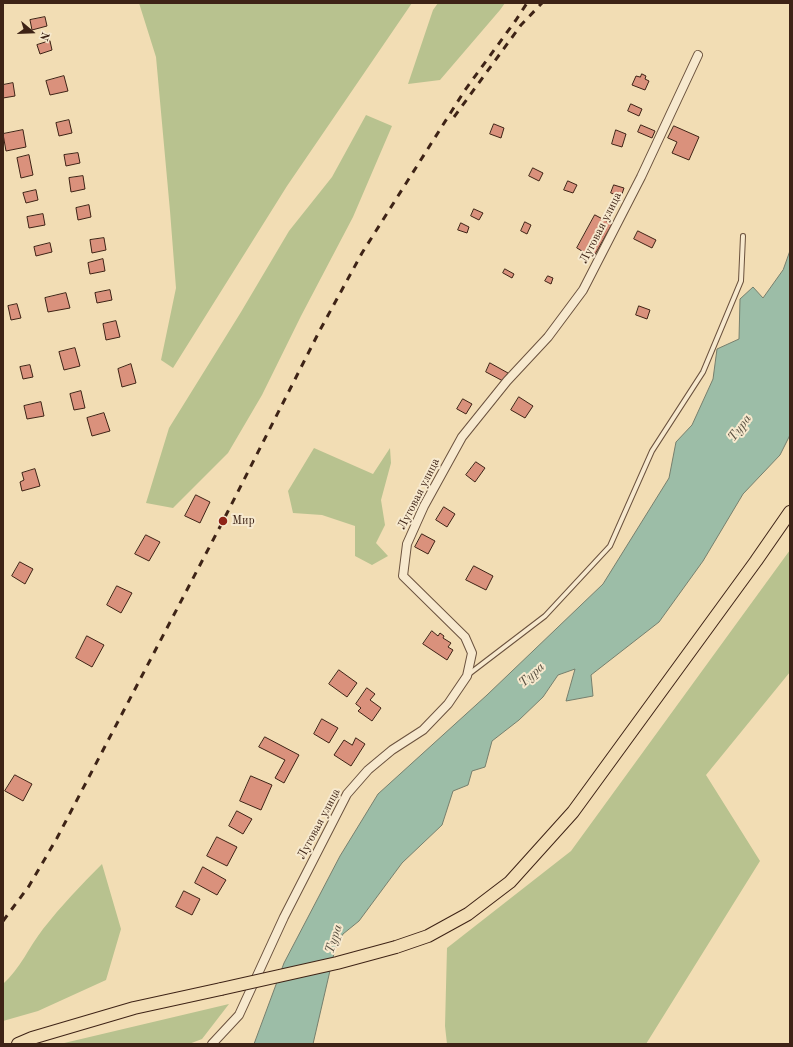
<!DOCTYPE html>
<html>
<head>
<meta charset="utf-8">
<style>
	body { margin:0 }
	#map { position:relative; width:793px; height:1047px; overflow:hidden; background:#f2ddb4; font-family:"Old Standard TT",serif }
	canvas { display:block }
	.frame { position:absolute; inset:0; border:4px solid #3e2316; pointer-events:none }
	.north { position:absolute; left:12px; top:12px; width:40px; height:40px; -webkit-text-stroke:3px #f7e9ce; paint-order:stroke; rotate:109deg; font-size:11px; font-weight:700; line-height:16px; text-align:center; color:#3e2316 }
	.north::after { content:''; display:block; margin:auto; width:14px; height:18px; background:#3e2316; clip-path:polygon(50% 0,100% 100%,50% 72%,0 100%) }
</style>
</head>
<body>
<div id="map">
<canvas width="793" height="1047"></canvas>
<div class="frame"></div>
<div class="north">N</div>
</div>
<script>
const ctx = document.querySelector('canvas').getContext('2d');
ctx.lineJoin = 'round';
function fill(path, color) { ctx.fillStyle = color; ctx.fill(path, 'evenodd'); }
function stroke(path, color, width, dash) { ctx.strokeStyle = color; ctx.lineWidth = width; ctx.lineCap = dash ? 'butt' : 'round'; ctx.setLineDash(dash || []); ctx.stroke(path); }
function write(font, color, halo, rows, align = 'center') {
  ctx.font = font + ' "Old Standard TT",serif'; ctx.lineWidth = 4; ctx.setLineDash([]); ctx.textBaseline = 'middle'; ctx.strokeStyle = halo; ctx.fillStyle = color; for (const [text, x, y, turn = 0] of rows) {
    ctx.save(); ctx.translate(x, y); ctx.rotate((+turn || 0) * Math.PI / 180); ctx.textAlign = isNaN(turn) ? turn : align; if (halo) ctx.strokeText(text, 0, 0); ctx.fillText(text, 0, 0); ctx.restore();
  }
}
fill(new Path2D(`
	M139,3H412L287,186L173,368L161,360L176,288L170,211L156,57Z
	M438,3H505L500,10L440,80L408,84L433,10Z
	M366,115L392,126L353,217L301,316L262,395L228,453L173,508L146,503L169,428L241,312L289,231L332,177Z
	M314,448L373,474L390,448L391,463L381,500L385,525L376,543L388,556L372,565L355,556V526L322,515L293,513L288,491Z
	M790,550V672L706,775L760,861L646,1044H447L445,1026L447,948L571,851Z
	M102,864L121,929L106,980L38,1011L3,1021V984C20,969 29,947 43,929C61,906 81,885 102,864Z
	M229,1004L202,1039L189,1044H60Z`), '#b8c28f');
const water = new Path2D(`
	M790,251V435L780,455L743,494L703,561L659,622L591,675L593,696L566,701L575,669L558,675L543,697L519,720L492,741L485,767L472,771L468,785L453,791L442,825L402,863L359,921L343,934L335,949L313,1044H254L284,963L340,856L378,794L487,695L603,584L669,478L676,442L692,425L713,379L717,349L739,339L740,299L753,287L763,298L783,270Z`);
fill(water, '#9cbda7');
stroke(water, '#767f6d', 1);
const building = new Path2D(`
	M45,17L47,26L32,30L30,20Z
	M50,41L52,50L40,54L37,45Z
	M642,74L646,76L645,79L649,81L645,90L632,85L636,76L640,77Z
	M64,76L68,91L50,95L46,81Z
	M13,83L15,96L3,98V85Z
	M631,104L642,109L639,116L628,111Z
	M69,120L72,133L59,136L56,123Z
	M494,124L504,128L501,138L490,134Z
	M641,125L655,131L652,138L638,132Z
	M674,126L699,137L689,160L672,153L677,142L668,138Z
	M23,130L26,147L6,151L3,134Z
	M616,130L626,134L622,147L612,144Z
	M78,153L80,163L66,166L64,155Z
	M29,155L33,175L21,178L17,158Z
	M533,168L543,173L539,181L529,176Z
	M83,176L85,189L71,192L69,178Z
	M568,181L577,185L573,193L564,190Z
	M614,185L624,188L621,197L611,193Z
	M36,190L38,200L26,203L23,193Z
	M89,205L91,217L78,220L76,208Z
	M474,209L483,213L479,220L471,216Z
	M43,214L45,225L29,228L27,217Z
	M595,215L612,224L593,258L577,248Z
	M525,222L531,225L527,234L521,231Z
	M461,223L469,227L467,233L458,230Z
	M638,231L656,240L652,248L634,239Z
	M104,238L106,250L92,253L90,240Z
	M50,243L52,252L36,256L34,247Z
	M103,259L105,271L90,274L88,263Z
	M505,269L514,274L512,278L503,273Z
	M548,276L553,278L551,284L545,281Z
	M110,290L112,300L97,303L95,293Z
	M66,293L70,308L48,312L45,298Z
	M17,304L21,318L11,320L8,306Z
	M639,306L650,310L647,319L636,315Z
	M116,321L120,337L106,340L103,324Z
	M75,348L80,366L64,370L59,352Z
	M490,363L508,373L503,381L486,372Z
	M131,364L136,383L122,387L118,369Z
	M30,365L33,377L23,379L20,367Z
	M81,391L85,408L74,410L70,394Z
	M519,397L533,406L525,418L511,410Z
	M463,399L472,404L466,414L457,409Z
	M41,402L44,416L27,419L24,406Z
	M104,413L110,431L92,436L87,418Z
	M476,462L485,468L475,482L466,475Z
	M35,469L40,486L22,491L20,482L24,480L22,473Z
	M196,495L210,502L200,523L185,516Z
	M444,507L455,514L447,527L436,520Z
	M422,534L435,541L428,554L415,547Z
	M146,535L160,542L149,561L135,554Z
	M20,562L33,569L25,584L12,576Z
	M474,566L493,576L486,590L466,580Z
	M117,586L132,593L121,613L107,605Z
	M432,631L438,636L440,633L444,636L443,638L451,643L448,647L453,650L447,660L423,644Z
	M87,636L104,645L92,667L76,658Z
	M339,670L357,683L347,697L329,684Z
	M367,688L375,694L370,700L381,708L372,721L358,711L361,708L356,704Z
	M322,719L338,728L329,743L314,734Z
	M265,737L299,755L284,783L275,778L285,760L259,747Z
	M356,738L365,744L351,766L334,755L344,740L352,745Z
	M15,775L32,784L23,801L5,791Z
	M251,776L272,785L261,810L240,801Z
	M237,811L252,819L243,834L229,826Z
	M217,837L237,847L227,866L207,856Z
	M203,867L226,880L217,895L195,883Z
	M184,891L200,899L192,915L176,907Z`);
fill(building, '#da917c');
stroke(building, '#3e2316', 1);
const lane = new Path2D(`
	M469,674L545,616L610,546L652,451L703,372L741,281L743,236`);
const street = new Path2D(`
	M212,1044L239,1015L284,917L347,794L368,770L392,750L423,730L448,704L467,676L472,653L465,637L403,576L407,544L424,506L462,437L507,381L548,337L583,290L641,177L698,55`);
const primary = new Path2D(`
	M396,947L428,936L468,914L510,882L573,812L756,561L790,512
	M18,1044L32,1038L134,1008L221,989`);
stroke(lane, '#6b523e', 6);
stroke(street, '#6b523e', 10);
stroke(primary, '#3e2316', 14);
stroke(lane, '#f7e9ce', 4);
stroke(street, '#f7e9ce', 8);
stroke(primary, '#f2ddb4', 12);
stroke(new Path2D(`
	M454,117L521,25L542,3
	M3,921L29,886L57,838L223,521L320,330L362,253L465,90L516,20L527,3`), '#3e2316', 3, [7, 7]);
const primaryBridge = new Path2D(`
	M221,989L337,963L396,947`);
stroke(primaryBridge, '#3e2316', 14, []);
stroke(primaryBridge, '#f2ddb4', 12);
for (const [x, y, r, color] of [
	[223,521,5,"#8f2418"]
]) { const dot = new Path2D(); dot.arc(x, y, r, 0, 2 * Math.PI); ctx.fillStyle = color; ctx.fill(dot); stroke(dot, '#f7e9ce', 1.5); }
write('12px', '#3e2316', '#f7e9ce', [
	["Луговая улица",601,228,-63],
	["Луговая улица",419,494,-63],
	["Луговая улица",319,824,-62]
]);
write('12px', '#3e2316', '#f7e9ce', [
	["Мир",232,521]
], 'left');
write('italic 13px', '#5a5142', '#f7e9ce', [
	["Тура",740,428,-53],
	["Тура",532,675,-42],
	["Тура",334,939,-72]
]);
</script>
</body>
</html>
